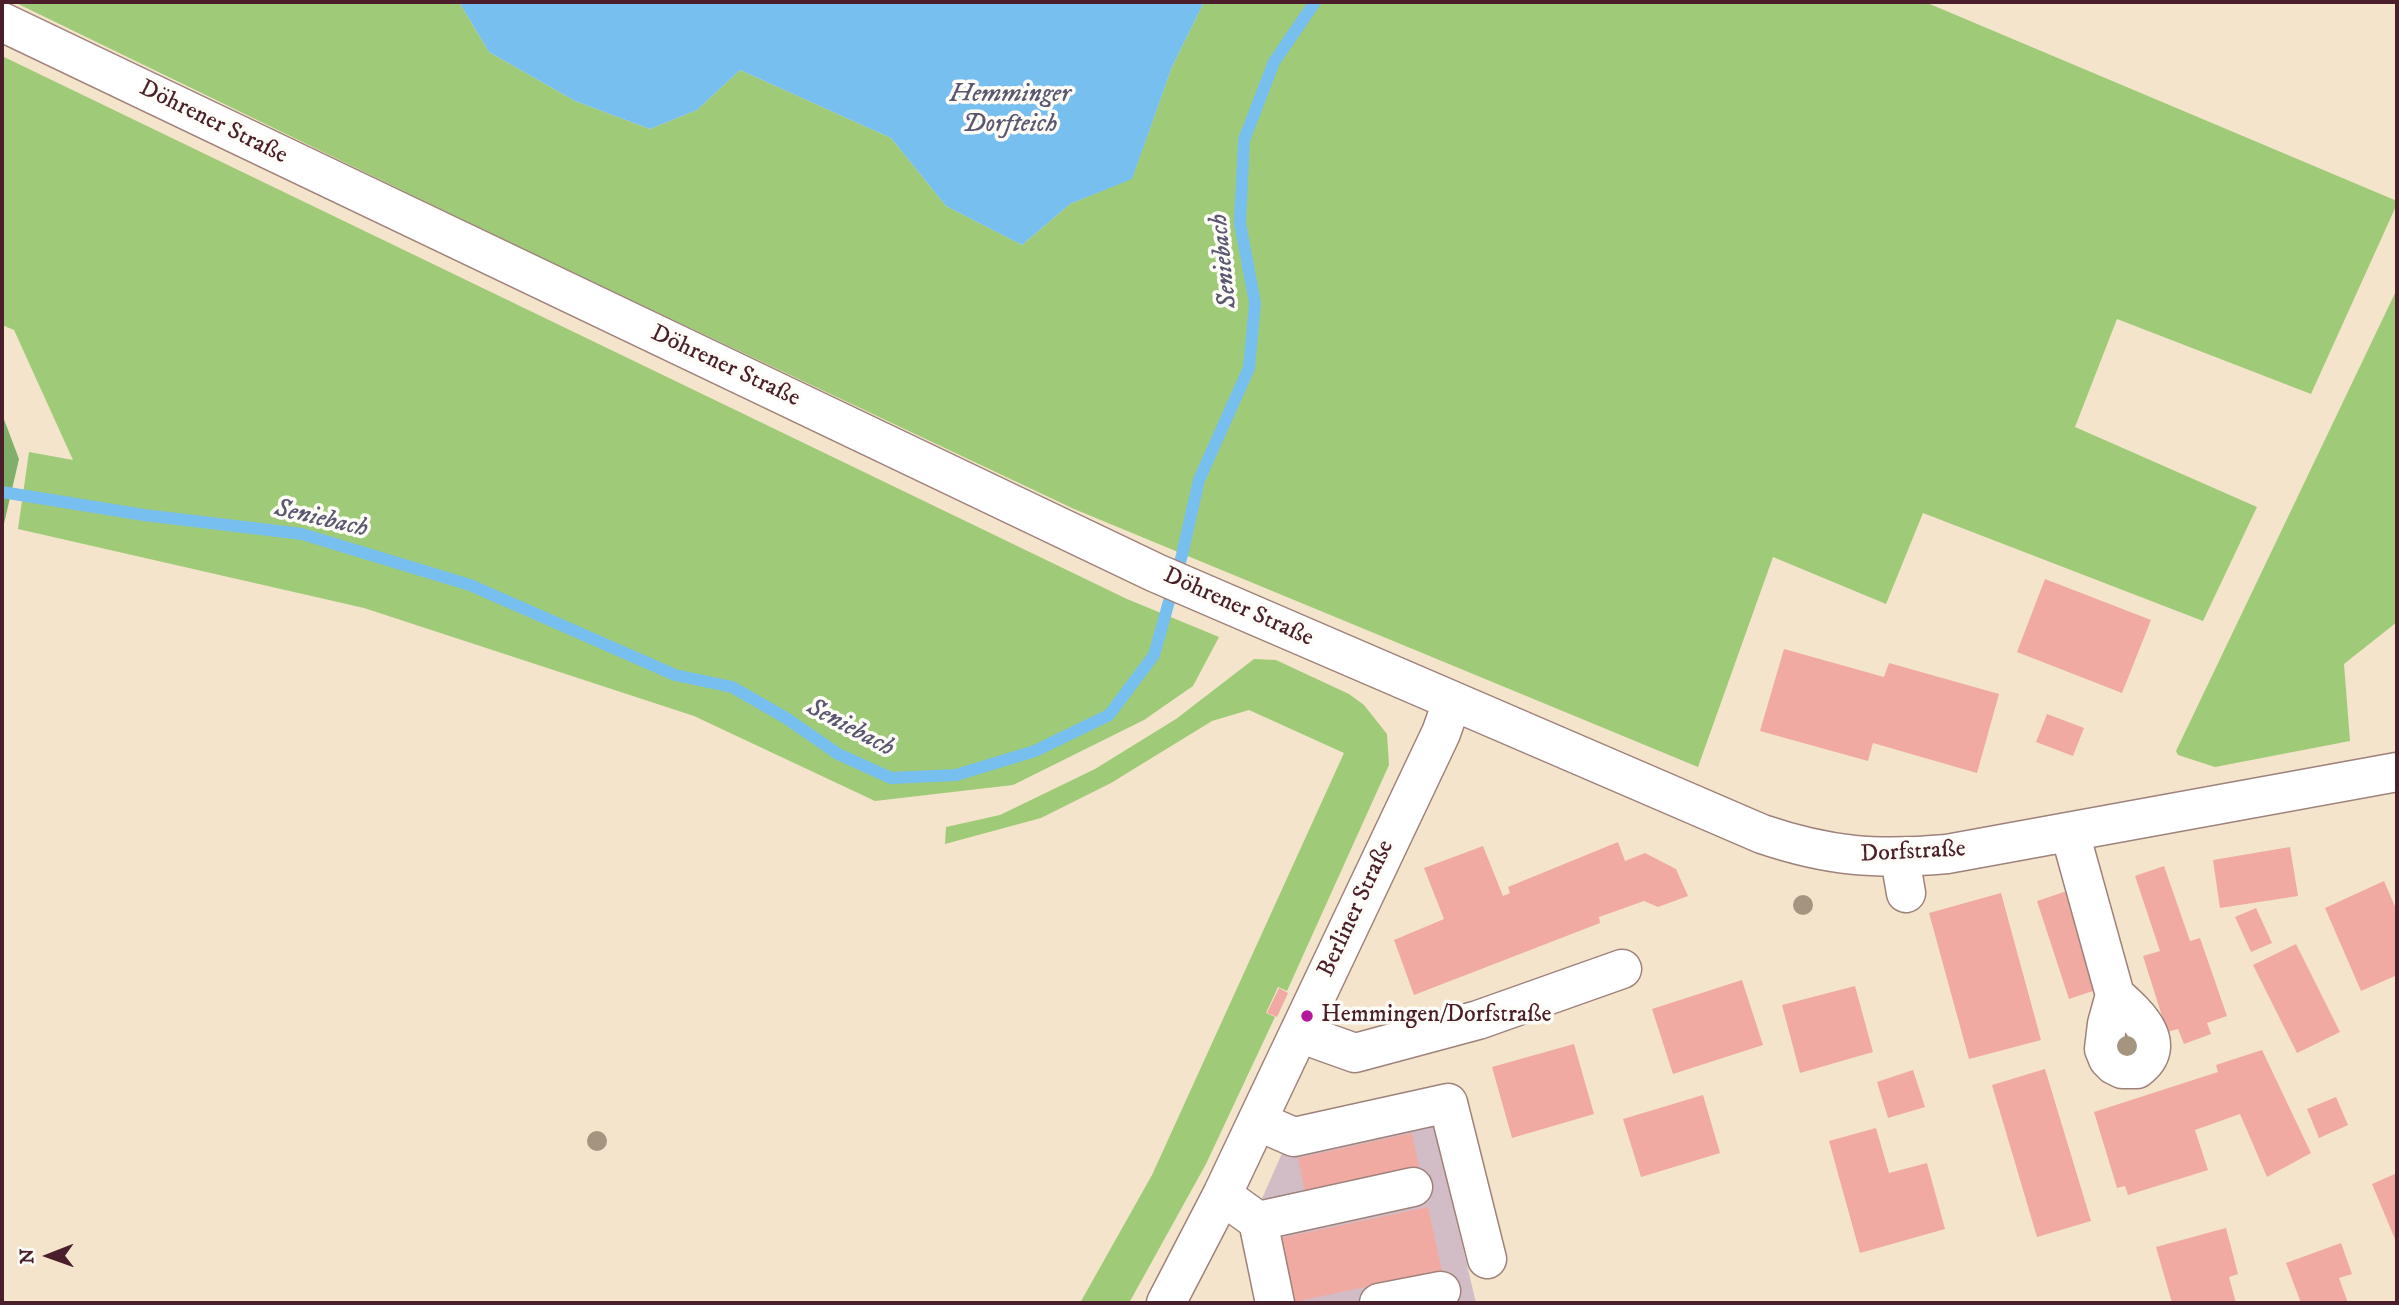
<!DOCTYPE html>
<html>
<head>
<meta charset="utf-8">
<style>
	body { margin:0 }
	#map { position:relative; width:2399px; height:1305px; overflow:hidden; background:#f4e4cb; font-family:"IM FELL DW Pica",serif }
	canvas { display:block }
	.frame { position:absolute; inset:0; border:4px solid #4a1f2b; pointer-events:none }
	.north { position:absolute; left:14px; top:1221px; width:70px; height:70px; -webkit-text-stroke:5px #fdfcf7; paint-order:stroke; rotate:269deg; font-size:19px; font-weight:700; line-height:28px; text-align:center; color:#4a1f2b }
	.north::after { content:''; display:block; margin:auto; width:24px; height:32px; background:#4a1f2b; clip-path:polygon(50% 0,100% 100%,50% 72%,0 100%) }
</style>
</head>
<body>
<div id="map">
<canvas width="2399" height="1305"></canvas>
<div class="frame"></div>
<div class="north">N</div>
</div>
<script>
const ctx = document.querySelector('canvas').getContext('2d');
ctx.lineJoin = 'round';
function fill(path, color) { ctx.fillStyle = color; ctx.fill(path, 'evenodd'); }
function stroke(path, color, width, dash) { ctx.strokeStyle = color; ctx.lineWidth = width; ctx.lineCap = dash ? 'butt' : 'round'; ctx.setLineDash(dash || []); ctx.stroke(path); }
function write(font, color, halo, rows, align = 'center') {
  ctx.font = font + ' "IM FELL DW Pica",serif'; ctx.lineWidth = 7; ctx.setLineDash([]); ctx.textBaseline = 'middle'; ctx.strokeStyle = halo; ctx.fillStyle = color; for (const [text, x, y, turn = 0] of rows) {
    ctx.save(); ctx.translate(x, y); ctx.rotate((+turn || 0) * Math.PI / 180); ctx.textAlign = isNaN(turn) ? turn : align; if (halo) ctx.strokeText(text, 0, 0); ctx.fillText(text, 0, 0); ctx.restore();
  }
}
fill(new Path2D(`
	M1430,1108L1476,1303H1260L1245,1237L1287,1142Z`), '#d2bdc6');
fill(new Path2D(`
	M14,2H459L489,52L575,101L650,129L697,110L740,70L891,138L946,206L1022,245L1070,204L1132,178L1172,67L1204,2H1925L2397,201V204L2311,394L2117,319L2075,427L2257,507L2203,621L1923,513L1886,604L1773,557L1698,767L1074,509L521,248Z
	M2,56L1127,599L1219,637L1193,686L1144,720L1013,785L875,801L694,716L364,608L18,529L29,452L73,460L14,330L2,325Z
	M2397,289V622L2344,664L2350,741L2215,767L2178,755L2176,751Z
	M1254,659L1276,660L1349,694L1364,705L1387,734L1389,765L1287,991L1278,987L1266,1013L1275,1017L1206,1164L1129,1303H1080L1152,1175L1344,753L1249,710L1212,721L1111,783L1041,818L945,844L946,827L1000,815L1095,769L1176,719Z`), '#9fcb78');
fill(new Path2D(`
	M2,414L19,459L3,528H2Z`), '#7faf68');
fill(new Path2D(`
	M459,2H1204L1172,67L1132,179L1070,204L1022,245L946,206L891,138L740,70L697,110L650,129L575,101L489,52Z`), '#77bfef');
stroke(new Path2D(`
	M2,492L144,515L302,534L470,585L675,675L732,687L786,718L838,754L891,778L956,775L1035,751L1109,715L1154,655L1182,555L1199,480L1249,368L1255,303L1240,223L1244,140L1274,62L1315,2`), '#77bfef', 12);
fill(new Path2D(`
	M2045,579L2151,620L2122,693L2017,652Z
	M1784,649L1884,677L1889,663L1999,694L1977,773L1873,743L1868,761L1760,731Z
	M2047,714L2084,728L2073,756L2036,742Z
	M1618,842L1625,861L1645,853L1676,869L1688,896L1658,907L1644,901L1599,917L1600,923L1414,995L1394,940L1444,919L1424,868L1483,846L1503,896L1510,893L1508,887Z
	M2290,847L2298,896L2220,908L2213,860Z
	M2164,866L2190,941L2200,938L2227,1016L2207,1023L2211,1034L2184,1044L2178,1029L2167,1032L2143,956L2160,951L2135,876Z
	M2384,881L2397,911V975L2361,991L2325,908Z
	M2067,891L2099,989L2069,999L2037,901Z
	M2001,893L2041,1040L1969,1059L1929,913Z
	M2256,908L2272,943L2251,952L2235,917Z
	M2296,944L2340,1032L2297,1053L2253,965Z
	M1742,980L1763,1045L1673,1074L1652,1009Z
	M1855,986L1873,1052L1800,1073L1782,1005Z
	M1279,988L1288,993L1277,1017L1267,1013Z
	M1574,1044L1594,1114L1512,1138L1492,1067Z
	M2262,1050L2311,1153L2267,1177L2240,1114L2195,1130L2208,1170L2128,1195L2125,1186L2117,1188L2094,1112L2218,1072L2216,1065Z
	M2045,1069L2091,1221L2037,1237L1992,1085Z
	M1913,1070L1925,1107L1888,1118L1877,1082Z
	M1703,1095L1720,1153L1641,1177L1623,1119Z
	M2336,1097L2348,1125L2319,1138L2307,1109Z
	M1876,1128L1889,1173L1927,1163L1945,1229L1860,1253L1829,1141Z
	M1412,1133L1419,1167L1305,1192L1298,1158Z
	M2397,1173V1244L2372,1184Z
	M1428,1207L1442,1271L1294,1302L1281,1238Z
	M2226,1228L2238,1274L2229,1277L2236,1303H2172L2156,1247Z
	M2341,1243L2352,1274L2339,1278L2348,1303H2301L2286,1263Z`), '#f0aaa2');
const minor = new Path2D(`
	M2,22L1156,573L1762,834C1830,857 1877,860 1947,854L2397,772
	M2070,833L2115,995L2107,1024L2104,1049L2108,1059L2114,1065L2122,1069H2137C2171,1044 2135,1013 2115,995
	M1900,858L1906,893
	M1299,1033L1355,1053L1478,1020L1622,969
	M1257,1121L1294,1137L1448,1103L1487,1259
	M1222,1195L1258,1221L1413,1187
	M1258,1221L1275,1303
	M1166,1303L1222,1195L1441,733L1452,702
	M1379,1303L1441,1291`);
stroke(minor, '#9f827b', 41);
stroke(minor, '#fff', 38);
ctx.fillStyle = '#a59480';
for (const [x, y] of [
	[1803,905],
	[2127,1046],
	[597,1141]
]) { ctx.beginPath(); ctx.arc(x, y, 10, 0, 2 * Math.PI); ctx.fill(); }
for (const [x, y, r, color] of [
	[1307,1016,7,"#b5179e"]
]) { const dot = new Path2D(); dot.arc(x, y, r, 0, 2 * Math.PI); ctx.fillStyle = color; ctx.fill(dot); stroke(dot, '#fdfcf7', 2.5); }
write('24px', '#4a1f2b', '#fdfcf7', [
	["Döhrener Straße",213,123,26],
	["Döhrener Straße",725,367,25],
	["Döhrener Straße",1238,608,24],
	["Dorfstraße",1913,853,-3],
	["Berliner Straße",1357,909,-65]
]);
write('24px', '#4a1f2b', '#fdfcf7', [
	["Hemmingen/Dorfstraße",1321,1016]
], 'left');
write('italic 26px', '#5a5770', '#fdfcf7', [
	["Hemminger",1010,96],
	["Dorfteich",1010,126],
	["Seniebach",1225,261,-96],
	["Seniebach",321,520,13],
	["Seniebach",850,729,28]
]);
</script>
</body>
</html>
